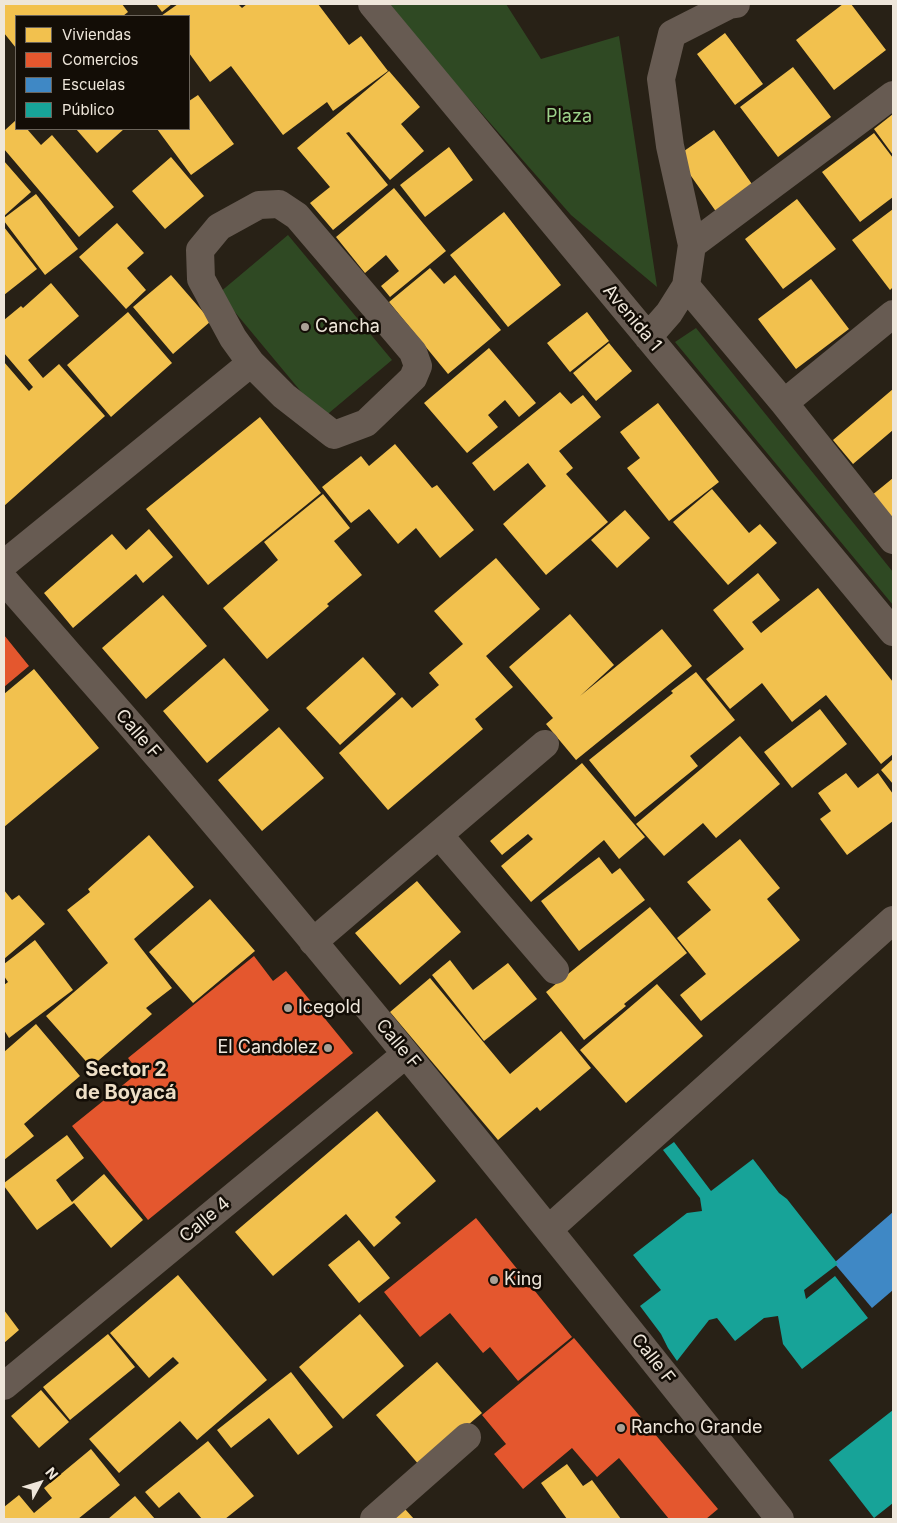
<!DOCTYPE html>
<html>
<head>
<meta charset="utf-8">
<style>
	body { margin:0 }
	#map { position:relative; width:897px; height:1523px; overflow:hidden; background:#282116; font-family:Inter,sans-serif }
	canvas { display:block }
	.frame { position:absolute; inset:0; border:5px solid #eee6da; pointer-events:none }
	.legend { position:absolute; left:15px; top:15px; width:175px; height:115px; box-sizing:border-box; background:#130d06; border:1px solid #6b645b; margin:0; padding:6px 9px; list-style:none; font-size:15px; color:#eee6da }
	.legend li { display:flex; align-items:center; gap:10px; height:25px }
	.legend b { width:25px; border:1px solid #6b645b }
	.north { position:absolute; left:15px; top:1458px; width:50px; height:50px; -webkit-text-stroke:4px #130d06; paint-order:stroke; rotate:51deg; font-size:14px; font-weight:700; line-height:20px; text-align:center; color:#eee6da }
	.north::after { content:''; display:block; margin:auto; width:18px; height:22px; background:#eee6da; clip-path:polygon(50% 0,100% 100%,50% 72%,0 100%) }
</style>
</head>
<body>
<div id="map">
<canvas width="897" height="1523"></canvas>
<div class="frame"></div>
<ul class="legend">
<li><b style="height:14px;background:#f2c14e"></b>Viviendas</li>
<li><b style="height:14px;background:#e4572e"></b>Comercios</li>
<li><b style="height:14px;background:#3f88c5"></b>Escuelas</li>
<li><b style="height:14px;background:#17a398"></b>Público</li>
</ul>
<div class="north">N</div>
</div>
<script>
const ctx = document.querySelector('canvas').getContext('2d');
ctx.lineJoin = 'round';
function fill(path, color) { ctx.fillStyle = color; ctx.fill(path, 'evenodd'); }
function stroke(path, color, width, dash) { ctx.strokeStyle = color; ctx.lineWidth = width; ctx.lineCap = dash ? 'butt' : 'round'; ctx.setLineDash(dash || []); ctx.stroke(path); }
function write(font, color, halo, rows, align = 'center') {
  ctx.font = font + ' Inter,sans-serif'; ctx.lineWidth = 5; ctx.setLineDash([]); ctx.textBaseline = 'middle'; ctx.strokeStyle = halo; ctx.fillStyle = color; for (const [text, x, y, turn = 0] of rows) {
    ctx.save(); ctx.translate(x, y); ctx.rotate((+turn || 0) * Math.PI / 180); ctx.textAlign = isNaN(turn) ? turn : align; if (halo) ctx.strokeText(text, 0, 0); ctx.fillText(text, 0, 0); ctx.restore();
  }
}
fill(new Path2D(`
	M390,4H506L541,59L619,36L657,287L571,215L433,58Z
	M288,235L392,360L323,418L219,293Z
	M696,328L893,572V605L675,342Z`), '#2f4923');
fill(new Path2D(`
	M4,4H122L128,12L123,16H16V48L4,33Z
	M156,4H172L162,12Z
	M178,4H238L242,8L247,4H318L349,45L361,36L388,71L333,111L327,102L283,135L231,66L210,82L189,53V16H161Z
	M843,4H851L886,50L834,90L796,40Z
	M725,33L763,84L735,105L697,54Z
	M793,67L831,117L778,157L740,107Z
	M389,71L420,107L401,124L424,151L390,180L349,132L346,133L388,185L333,230L310,203L330,187L297,148Z
	M198,95L234,144L191,175L157,129H189V101Z
	M893,114V155L874,129Z
	M16,120V129H27L41,145L52,135L114,207L79,237L4,149V131Z
	M76,129H124L97,153Z
	M714,130L754,187L717,213L677,156Z
	M874,133L893,158V197L860,222L822,172Z
	M449,147L473,180L425,217L400,185Z
	M171,157L204,196L165,229L132,191Z
	M4,161L31,192L4,216Z
	M394,188L446,251L390,297L381,286L399,271L386,255L365,273L336,237Z
	M36,194L78,249L45,275L4,221V218Z
	M797,199L836,249L783,289L745,239Z
	M893,209V287L890,290L852,240Z
	M504,212L561,285L508,327L450,255Z
	M117,223L144,253L127,268L146,290L126,309L79,257Z
	M4,227L37,269L4,295Z
	M430,268L444,284L455,275L501,330L448,374L389,302Z
	M171,275L211,321L173,354L133,307Z
	M811,279L849,329L796,369L758,319Z
	M51,283L79,316L28,360L43,378L59,364L105,416L4,506V362L29,391L33,387L4,353V320L21,306L23,308Z
	M128,312L172,363L111,417L67,365Z
	M587,312L609,341L570,372L547,343Z
	M609,343L632,371L596,401L573,373Z
	M489,348L536,403L519,417L505,400L488,415L498,427L467,453L424,403Z
	M893,389V430L853,464L833,440Z
	M560,392L571,404L583,395L601,417L559,451L573,468L566,474L608,522L546,575L503,524L546,486L528,463L494,491L472,463Z
	M658,403L719,482L669,521L627,468L640,458L620,432Z
	M260,417L321,493L208,585L146,509Z
	M395,444L432,488L437,485L474,530L440,558L416,528L398,544L369,509L351,523L322,487L361,456L369,466Z
	M893,478V518L871,496Z
	M712,489L749,533L760,524L777,543L728,585L673,522Z
	M323,494L350,528L334,541L362,575L327,604L329,606L267,659L223,608L278,560L264,542Z
	M625,510L650,538L617,568L591,540Z
	M149,529L173,557L143,583L136,574L73,628L44,593L112,534L126,550Z
	M496,558L540,609L486,656L513,687L475,719L483,729L388,810L339,753L402,697L412,708L439,685L429,673L463,644L434,611Z
	M758,573L780,600L752,622L761,633L818,588L893,682V754L881,764L826,695L792,722L762,683L730,709L706,679L744,649L713,610Z
	M163,595L207,646L146,699L102,648Z
	M570,614L614,665L580,696L662,629L692,666L576,760L546,724L553,718L509,667Z
	M363,657L396,694L340,745L306,708Z
	M224,658L269,710L207,763L163,711Z
	M34,669L99,748L4,827V694Z
	M696,672L735,720L690,756L698,766L635,817L589,760L673,693L671,691Z
	M820,709L847,744L792,788L764,752Z
	M279,727L324,778L262,831L218,780Z
	M740,736L780,784L716,838L703,823L664,856L636,824Z
	M893,759V784L881,770Z
	M582,763L645,837L619,859L604,840L531,902L501,866L533,839L528,834L502,855L490,841Z
	M846,773L858,788L878,773L893,794V821L847,855L820,819L831,811L818,793Z
	M149,835L194,887L134,939L172,988L146,1008L152,1014L91,1067L46,1016L108,963L67,910L90,892L88,889Z
	M740,839L780,888L767,899L800,940L701,1021L680,995L706,974L677,938L711,910L687,882Z
	M599,857L612,874L620,868L645,900L579,951L541,901Z
	M417,881L461,932L400,985L355,933Z
	M4,890L12,900L19,895L45,924L4,959Z
	M210,899L255,951L193,1003L149,952Z
	M650,907L687,953L624,1004L626,1006L584,1040L546,992Z
	M35,940L73,990L9,1038L4,1030V985L8,982L4,976V964Z
	M450,960L473,990L508,963L537,999L484,1041L432,975Z
	M430,978L510,1074L561,1031L591,1068L540,1111L537,1107L498,1140L390,1012Z
	M657,984L703,1036L626,1103L580,1050Z
	M36,1024L80,1076L24,1124L34,1136L4,1160V1052Z
	M377,1111L436,1181L395,1217L401,1223L374,1247L346,1214L273,1276L235,1232Z
	M67,1135L84,1158L56,1180L72,1202L104,1174L143,1220L111,1248L74,1203L37,1230L4,1186V1183Z
	M359,1240L390,1278L359,1303L328,1265Z
	M178,1275L267,1380L197,1440L180,1421L119,1473L89,1439L179,1363L173,1357L149,1378L110,1333Z
	M4,1310L19,1330L4,1343Z
	M360,1314L404,1366L343,1419L299,1367Z
	M108,1334L135,1367L70,1420L43,1387Z
	M437,1362L482,1413L420,1466L376,1415Z
	M291,1372L333,1427L298,1455L269,1418L231,1448L217,1430Z
	M41,1390L69,1422L39,1448L11,1416Z
	M208,1441L254,1496L225,1519H202L179,1492L159,1508L145,1492Z
	M91,1449L120,1485L78,1519H4V1507L19,1495L34,1513L52,1498L44,1488Z
	M567,1464L583,1486L592,1480L621,1519H567L541,1483Z
	M135,1496L155,1519H108Z
	M405,1509L414,1519H393Z`), '#f2c14e');
fill(new Path2D(`
	M4,635L29,666L4,687Z
	M254,956L273,981L286,971L353,1053L148,1220L72,1126L139,1072L128,1058Z
	M476,1218L572,1337L518,1381L490,1347L483,1353L450,1313L420,1337L384,1292Z
	M574,1338L718,1509L706,1519H669L619,1458L597,1477L572,1448L523,1489L494,1454L506,1444L482,1415Z`), '#e4572e');
fill(new Path2D(`
	M893,1212V1290L872,1308L834,1263Z`), '#3f88c5');
fill(new Path2D(`
	M674,1142L711,1191L753,1159L779,1193L787,1199L838,1264L804,1290L806,1299L835,1276L868,1318L802,1369L783,1344L778,1316L764,1318L735,1341L717,1318L709,1320L677,1361L668,1348L661,1334L640,1306L661,1290L633,1255L687,1213L702,1211L700,1198L663,1150Z
	M893,1410V1503L874,1518L829,1460Z`), '#17a398');
stroke(new Path2D(`
	M372,4L893,632
	M279,204L297,216L413,352L418,366L413,378L366,423L334,435L284,396L251,363L233,338L201,279L200,250L219,227L259,205Z
	M692,245L893,95
	M686,286L784,403L893,540
	M648,337L669,313L686,286L692,245L670,146L661,79L672,34L729,5L736,4
	M784,403L893,314
	M4,564L251,363
	M4,580C56,640 109,699 161,760C373,1009 577,1264 780,1519
	M439,835L555,970
	M313,942L545,744
	M549,1229L893,920
	M4,1386L406,1054
	M374,1519L467,1437`), '#675b52', 28);
for (const [x, y, r, color] of [
	[305,327,5,"#a9a195"],
	[288,1008,5,"#a9a195"],
	[328,1048,5,"#a9a195"],
	[494,1280,5,"#a9a195"],
	[621,1428,5,"#a9a195"]
]) { const dot = new Path2D(); dot.arc(x, y, r, 0, 2 * Math.PI); ctx.fillStyle = color; ctx.fill(dot); stroke(dot, '#130d06', 2); }
write('18px', '#9cd18a', '#130d06', [
	["Plaza",569,117]
]);
write('18px', '#eee6da', '#130d06', [
	["Avenida 1",632,318,50],
	["Calle F",138,734,49],
	["Calle F",398,1044,50],
	["Calle 4",205,1220,-40],
	["Calle F",653,1359,52]
]);
write('18px', '#eee6da', '#130d06', [
	["Cancha",315,327],
	["Icegold",298,1008],
	["El Candolez",318,1048,"right"],
	["King",504,1280],
	["Rancho Grande",631,1428]
], 'left');
write('bold 20px', '#eedfc6', '#130d06', [
	["Sector 2",126,1070],
	["de Boyacá",126,1093]
]);
</script>
</body>
</html>
